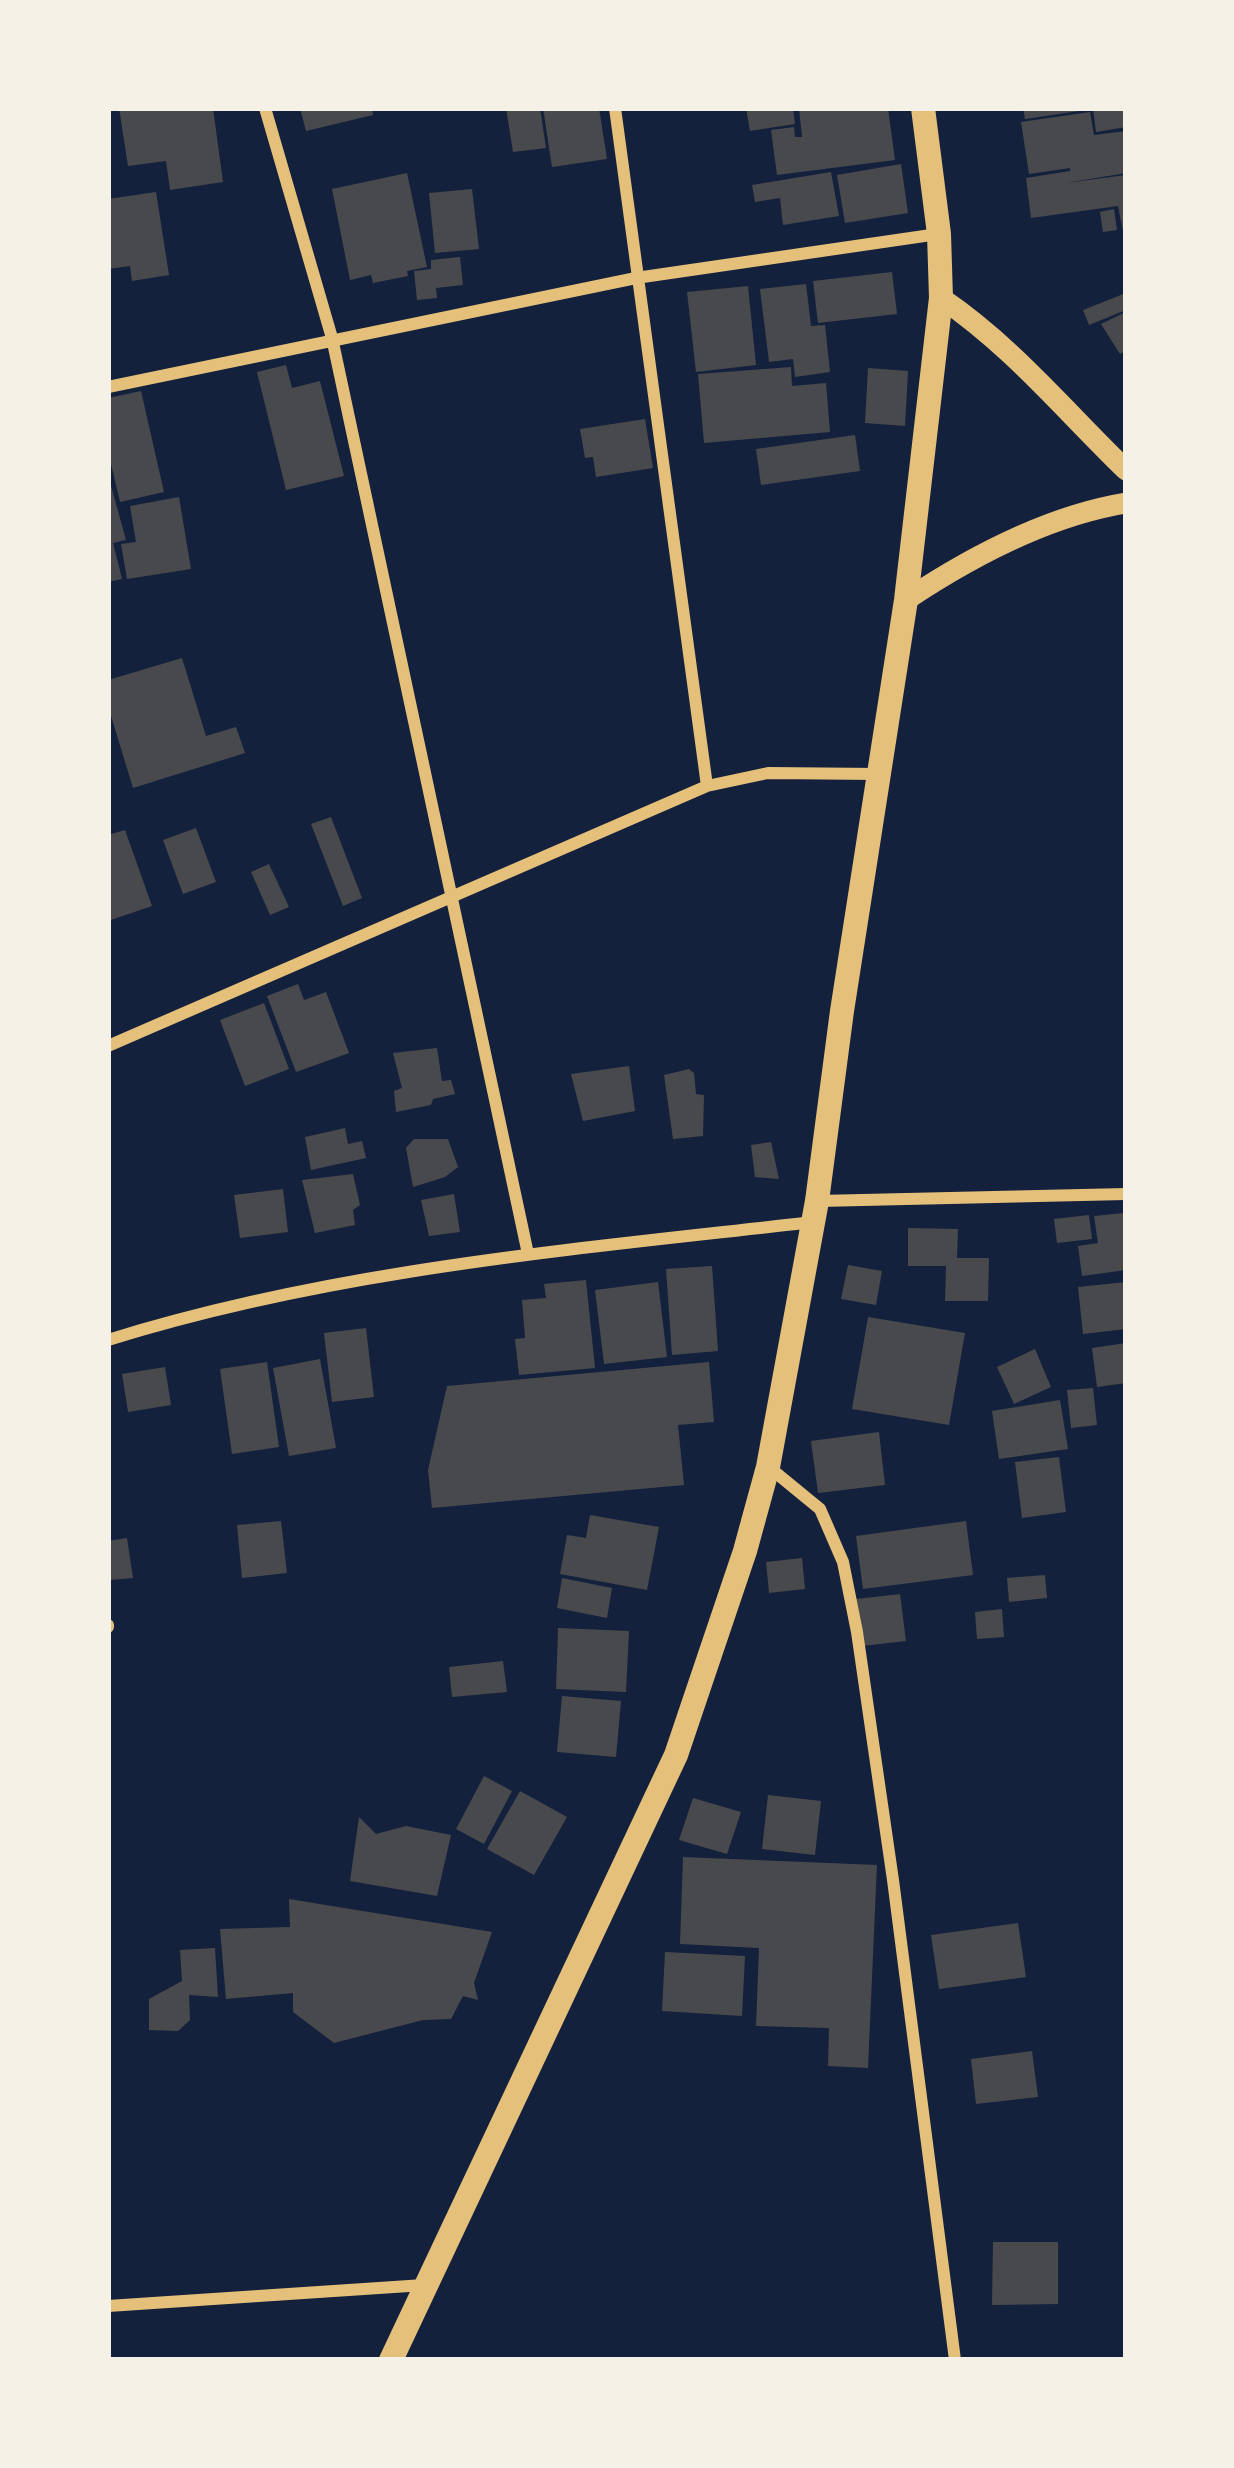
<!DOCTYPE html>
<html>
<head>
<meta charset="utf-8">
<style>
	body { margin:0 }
	#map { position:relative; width:1234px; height:2468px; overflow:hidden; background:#14213d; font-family:"PT Sans",sans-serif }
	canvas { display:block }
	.frame { position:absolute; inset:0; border:111px solid #f6f1e7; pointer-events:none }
</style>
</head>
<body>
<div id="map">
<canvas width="1234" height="2468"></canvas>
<div class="frame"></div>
</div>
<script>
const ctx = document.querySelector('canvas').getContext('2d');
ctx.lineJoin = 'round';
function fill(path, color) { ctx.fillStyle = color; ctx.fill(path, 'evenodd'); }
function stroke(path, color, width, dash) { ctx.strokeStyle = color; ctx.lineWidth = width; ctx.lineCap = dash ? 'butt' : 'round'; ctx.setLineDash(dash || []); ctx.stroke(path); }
fill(new Path2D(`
	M119,108H213L223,182L170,190L166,161L128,166Z
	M300,108H372L373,115L306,131Z
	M506,108H540L546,148L513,152Z
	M543,108H599L607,159L552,167Z
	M746,108H793L795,124L750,131Z
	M799,108H888L895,160L777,175L771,130L794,127L795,137H802Z
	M1023,108H1078L1079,111L1025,119Z
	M1093,108H1126V127L1096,132Z
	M1090,112L1094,135L1126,131V173L1066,183L1126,175V246L1118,206L1031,218L1026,178L1070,171V168L1029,174L1021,122Z
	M901,164L908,213L845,223L837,175Z
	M831,172L839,216L783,225L780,198L755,202L752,185Z
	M407,173L427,267L407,271L408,276L373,283L371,275L350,280L332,189Z
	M472,189L479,249L435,253L429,193Z
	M156,192L169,275L132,281L130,266L108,269V199Z
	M1114,209L1117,230L1103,232L1100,212Z
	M460,257L463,285L436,288L437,298L417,300L414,271L431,269V260Z
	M892,272L897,314L818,323L813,281Z
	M806,284L811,326L825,325L830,372L795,377L793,359L769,362L760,289Z
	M748,286L756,365L696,372L687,292Z
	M1126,293V310L1089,325L1083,310Z
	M1126,312V350L1120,354L1101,324Z
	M286,365L292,388L320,381L344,476L286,490L257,372Z
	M791,367L792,386L826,383L830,432L704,443L698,374Z
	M868,368L908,371L905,426L865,423Z
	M141,391L164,492L120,502L108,451V398Z
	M645,419L653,468L596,477L593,457L585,458L580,429Z
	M855,435L860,471L761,485L756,449Z
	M108,475L126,540L113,543L122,579L108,582Z
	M179,497L191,569L127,579L121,544L136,542L130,506Z
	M182,658L206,736L236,727L245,753L133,788L108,706V680Z
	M331,817L362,898L343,906L311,824Z
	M196,828L216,882L183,894L163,840Z
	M125,830L152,906L108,921V835Z
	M269,864L289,907L270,915L251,872Z
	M298,984L304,1000L326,992L349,1053L296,1072L267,996Z
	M264,1003L289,1069L245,1086L220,1020Z
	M437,1048L442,1081L451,1080L455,1094L433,1099L431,1105L396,1112L394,1091L402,1088L393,1053Z
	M629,1066L635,1111L583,1121L571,1074Z
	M689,1069L694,1073L696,1094L704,1095L703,1136L673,1139L664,1075Z
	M345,1128L348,1144L362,1141L366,1158L311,1170L305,1137Z
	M414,1139H448L458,1167L445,1177L413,1187L406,1148Z
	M771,1142L779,1179L755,1177L751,1145Z
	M353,1174L360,1205L353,1210L355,1225L315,1233L302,1180Z
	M283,1189L288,1232L240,1238L234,1195Z
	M454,1194L460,1232L429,1236L421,1200Z
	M1123,1213L1126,1270L1082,1276L1078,1246L1098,1243L1094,1216Z
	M1089,1215L1092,1239L1057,1243L1054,1219Z
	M908,1228L958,1229L957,1258H989L988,1301H945L946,1266H908Z
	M848,1265L882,1271L876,1305L841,1299Z
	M712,1266L718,1351L672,1355L666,1269Z
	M586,1280L595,1368L519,1375L515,1339L525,1338L522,1300L546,1298L544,1284Z
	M658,1282L667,1357L604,1364L595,1290Z
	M1126,1282V1329L1083,1334L1078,1287Z
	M868,1317L965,1333L949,1425L852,1409Z
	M366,1328L374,1397L332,1402L324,1333Z
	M1126,1343V1383L1097,1387L1092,1348Z
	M1035,1349L1051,1387L1014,1404L997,1367Z
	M320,1359L336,1448L289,1456L273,1368Z
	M267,1362L279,1447L232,1454L220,1369Z
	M709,1362L714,1422L678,1425L684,1485L432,1508L428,1470L447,1386Z
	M165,1367L171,1405L128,1412L122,1374Z
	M1093,1388L1097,1425L1071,1428L1067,1390Z
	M1060,1400L1068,1449L999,1459L992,1411Z
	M879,1432L885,1485L818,1493L811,1441Z
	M1059,1457L1066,1512L1022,1518L1015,1462Z
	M590,1515L659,1527L647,1590L560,1574L567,1535L586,1538Z
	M281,1521L287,1573L242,1578L237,1525Z
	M966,1521L973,1575L863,1589L856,1536Z
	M127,1538L133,1578L110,1580L108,1541Z
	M802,1558L805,1589L769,1593L766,1562Z
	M1045,1575L1047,1598L1009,1602L1007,1578Z
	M562,1578L612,1588L607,1618L557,1608Z
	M900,1594L906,1641L862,1646L856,1599Z
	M1002,1609L1004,1637L977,1639L975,1612Z
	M558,1628L629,1631L626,1692L556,1689Z
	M503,1661L507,1692L452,1697L449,1667Z
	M562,1696L621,1701L616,1757L557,1752Z
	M484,1776L512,1791L484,1844L456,1829Z
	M520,1791L567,1817L534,1875L487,1849Z
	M768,1795L821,1801L815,1855L762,1849Z
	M693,1798L741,1812L727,1854L679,1840Z
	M359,1817L376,1834L406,1826L451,1835L437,1896L350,1881Z
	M683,1857L877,1865L868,2068L828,2066L829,2028L756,2026L759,1948L680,1944Z
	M289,1899L492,1932L474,1983L478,2000L463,1996L451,2019L423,2020L334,2043L293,2012V1993L226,1999L220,1929L290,1927Z
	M1018,1923L1026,1977L939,1989L931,1935Z
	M215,1948L218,1997L189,1995L190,2020L178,2031L149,2030V1999L182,1981L180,1950Z
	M665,1952L745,1956L742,2016L662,2011Z
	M1032,2051L1038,2097L976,2104L971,2059Z
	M993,2242H1058V2304L992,2305Z`), '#48494c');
stroke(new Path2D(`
	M265,108L332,338L528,1254
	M615,108L707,786
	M108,387L636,278L938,234
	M108,1046L707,786L768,773L879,774
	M818,1201L1126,1194
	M108,1340C335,1269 578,1249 813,1222
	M770,1468L820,1509L843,1562L857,1632L893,1880L955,2360
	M108,1625V1627
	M108,2306L424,2285`), '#e5c07b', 12);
stroke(new Path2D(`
	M941,298C1012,346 1065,411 1126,470
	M906,600C972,556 1047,516 1126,503`), '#e5c07b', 21);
stroke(new Path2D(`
	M391,2360L676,1755L745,1551L768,1467L817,1201L842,1011L906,600L941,298L939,234L923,108`), '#e5c07b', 24);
</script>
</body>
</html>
